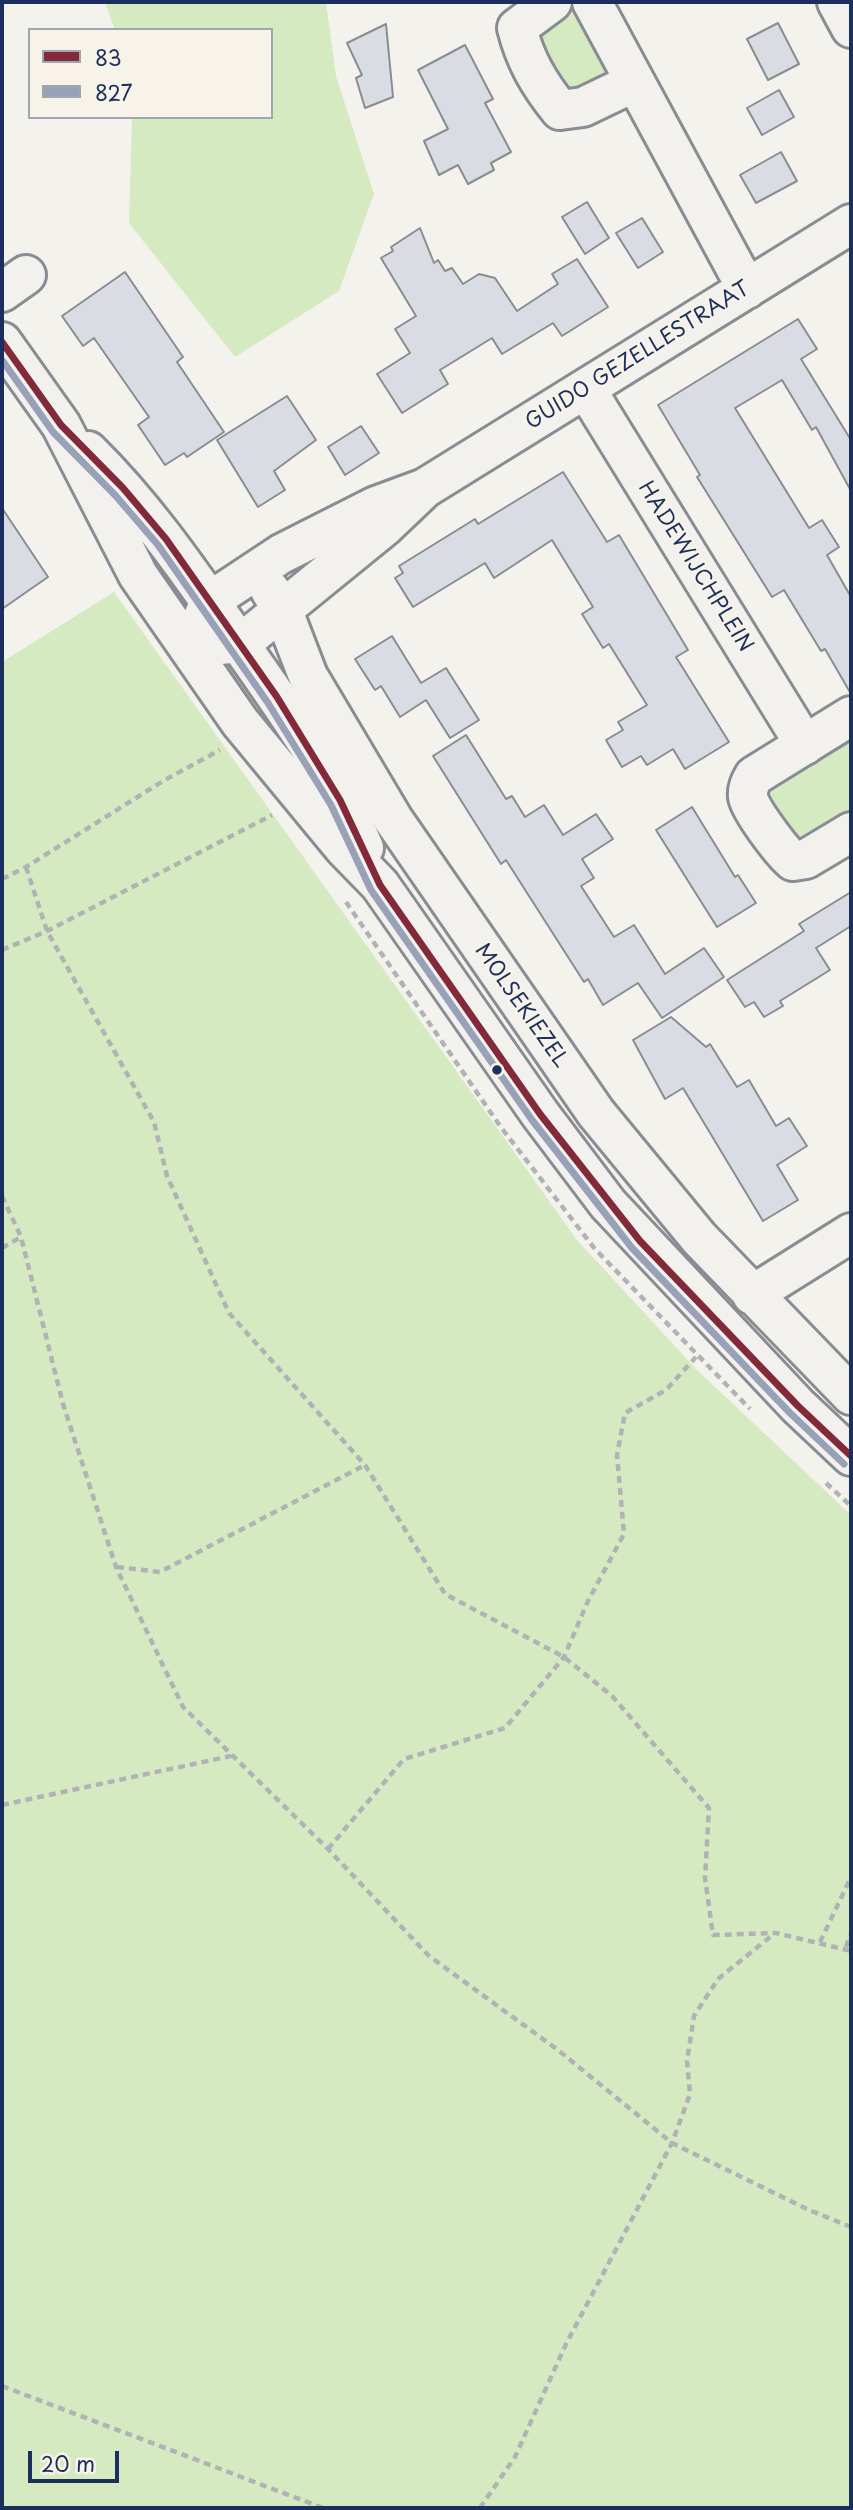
<!DOCTYPE html>
<html>
<head>
<meta charset="utf-8">
<style>
	body { margin:0 }
	#map { position:relative; width:853px; height:2510px; overflow:hidden; background:#f4f2ec; font-family:"Playpen Sans",sans-serif }
	canvas { display:block }
	.frame { position:absolute; inset:0; border:4px solid #1b2f5e; pointer-events:none }
	.legend { position:absolute; left:28px; top:28px; width:245px; height:91px; box-sizing:border-box; background:#f7f3e8; border:2px solid #9fa5b1; margin:0; padding:9px 12px; list-style:none; font-size:21px; color:#1b2f5e }
	.legend li { display:flex; align-items:center; gap:14px; height:35px }
	.legend b { width:35px; border:2px solid #9fa5b1 }
	.scale { position:absolute; left:28px; top:2451px; width:91px; height:32px; box-sizing:border-box; border:4px solid #1b2f5e; border-top:0; padding-left:9px; font-size:21px; line-height:24px; white-space:nowrap; color:#1b2f5e; -webkit-text-stroke:5px #f7f3e8; paint-order:stroke }
</style>
</head>
<body>
<div id="map">
<canvas width="853" height="2510"></canvas>
<div class="frame"></div>
<ul class="legend">
<li><b style="height:9px;background:#822a3a"></b>83</li>
<li><b style="height:9px;background:#98a1b7"></b>827</li>
</ul>
<div class="scale">20 m</div>
</div>
<script>
const ctx = document.querySelector('canvas').getContext('2d');
ctx.lineJoin = 'round';
function fill(path, color) { ctx.fillStyle = color; ctx.fill(path, 'evenodd'); }
function stroke(path, color, width, dash) { ctx.strokeStyle = color; ctx.lineWidth = width; ctx.lineCap = dash ? 'butt' : 'round'; ctx.setLineDash(dash || []); ctx.stroke(path); }
function write(font, color, halo, rows, align = 'center') {
  ctx.font = font + ' "Playpen Sans",sans-serif'; ctx.lineWidth = 5; ctx.setLineDash([]); ctx.textBaseline = 'middle'; ctx.strokeStyle = halo; ctx.fillStyle = color; for (const [text, x, y, turn = 0] of rows) {
    ctx.save(); ctx.translate(x, y); ctx.rotate((+turn || 0) * Math.PI / 180); ctx.textAlign = isNaN(turn) ? turn : align; if (halo) ctx.strokeText(text, 0, 0); ctx.fillText(text, 0, 0); ctx.restore();
  }
}
fill(new Path2D(`
	M105,2H326L336,76L374,194L339,291L235,357L129,223L132,117H271V30H115Z
	M568,6H577L612,75L562,98L531,28Z
	M169,560L185,596L177,602L150,573Z
	M114,592L577,1240L697,1370L851,1515V2508H2V662Z
	M234,665L263,694L244,708L226,670Z
	M851,730V819L802,847L764,796V787Z`), '#d5eac1');
const building = new Path2D(`
	M778,23L799,64L768,80L747,39Z
	M386,24L393,97L365,108L356,78L362,75L347,43Z
	M465,45L493,99L485,103L511,152L491,163L494,170L468,184L458,165L439,175L424,141L448,129L418,70Z
	M779,90L794,117L762,135L747,108Z
	M781,152L797,181L756,203L740,175Z
	M587,202L609,238L585,254L562,217Z
	M642,218L663,252L638,268L616,233Z
	M420,228L434,263L438,260L445,271L452,268L463,284L479,274L495,278L517,311L558,284L552,274L577,259L608,307L562,336L553,323L502,354L492,338L440,370L448,384L402,413L377,374L410,353L395,329L416,316L381,258L393,251L391,247Z
	M125,272L183,357L177,362L224,432L187,457L184,453L165,465L138,425L149,417L94,338L83,346L62,316Z
	M798,319L817,349L801,359L851,440V491L816,427L812,430L782,380L735,408L809,528L822,520L839,547L827,555L851,597V694L825,649L821,651L784,590L772,597L697,477L700,475L658,405Z
	M287,396L316,440L274,471L285,490L258,507L217,440Z
	M361,426L379,453L345,475L328,447Z
	M563,472L607,542L619,535L688,650L676,657L729,742L685,769L673,749L647,765L641,756L622,767L606,740L623,730L618,722L647,705L609,644L603,648L582,614L593,607L552,540L494,578L485,563L413,607L395,578L403,573L399,566L475,519L478,524Z
	M2,508L48,577L2,609Z
	M392,636L421,683L446,668L479,720L450,738L426,700L400,717L381,686L375,690L355,659Z
	M466,735L506,799L512,796L525,817L544,805L563,835L596,814L613,839L582,859L594,878L581,886L614,937L634,925L665,974L704,948L724,977L662,1018L638,983L603,1005L588,979L584,982L506,860L501,864L433,756Z
	M692,807L735,877L738,875L756,903L717,927L656,830Z
	M851,892V926L816,948L830,970L780,1001L783,1006L764,1017L754,1002L745,1007L727,980L804,931L799,924Z
	M671,1017L706,1047L710,1044L737,1087L749,1080L776,1126L789,1118L807,1146L777,1165L798,1200L763,1221L683,1088L665,1099L633,1040Z`);
fill(building, '#d9dde3');
stroke(building, '#898c92', 2);
const minor = new Path2D(`
	M552,2L517,28C525,60 539,84 560,110L583,107L635,82
	M592,2L747,289
	M837,2L851,28
	M2,292L26,275
	M586,389L805,745
	M425,488L384,527L250,636L239,643L190,648L210,601L281,554L376,506L425,488L851,224
	M270,590L283,611L308,676L393,819L596,1113L699,1238L851,1395
	M851,716L754,776C750,783 747,789 748,797C751,811 782,852 793,861L806,859L851,832
	M752,1295L851,1233`);
const major = new Path2D(`
	M2,342L61,425L138,575L240,722L344,848L380,885L540,1114L608,1204L798,1406L851,1456
	M88,451C147,509 192,576 239,643C285,709 333,775 364,848`);
stroke(minor, '#898c92', 44);
stroke(major, '#898c92', 44);
stroke(new Path2D(`
	M26,867L47,931L154,1122L167,1176L229,1313L365,1465L445,1594L564,1657L612,1696L709,1808L705,1878L713,1935L776,1933L851,1951
	M2,879L26,867L163,781L220,750
	M346,902L500,1126L595,1249L750,1409
	M2,950L47,931L272,815
	M2,1196L21,1237L63,1404L116,1567L183,1707L328,1849L429,1956L558,2050L672,2143L809,2210L851,2227
	M2,1248L21,1237
	M826,1483L851,1506
	M117,1567L160,1572L365,1465
	M2,1805L231,1756
	M328,1849L404,1759L505,1728L564,1657L588,1601L624,1534L617,1455L625,1413L666,1390L696,1357
	M820,1942L851,1877
	M846,1947L851,1934
	M2,2386L323,2508
	M480,2508L515,2457L566,2344L672,2143L690,2094L687,2061L694,2016L718,1979L775,1933`), '#b1b2b5', 4.5, [7, 5]);
stroke(minor, '#f2f1ed', 38);
stroke(major, '#f2f1ed', 38);
stroke(new Path2D(`
	M2,342L61,425L123,488L166,539L277,697L340,800L380,885L540,1114L640,1241L798,1406L851,1456`), '#822a3a', 7);
stroke(new Path2D(`
	M2,360L53,432L115,495L158,545L268,703L331,805L371,890L532,1120L632,1248L790,1413L844,1464`), '#98a1b7', 7);
for (const [x, y, r, color] of [
	[497,1070,6,"#1b2f5e"]
]) { const dot = new Path2D(); dot.arc(x, y, r, 0, 2 * Math.PI); ctx.fillStyle = color; ctx.fill(dot); stroke(dot, '#f7f3e8', 2.5); }
write('21px', '#1b2f5e', '#f7f3e8', [
	["GUIDO GEZELLESTRAAT",638,356,-32],
	["HADEWIJCHPLEIN",695,567,58],
	["MOLSEKIEZEL",521,1006,55]
]);
</script>
</body>
</html>
